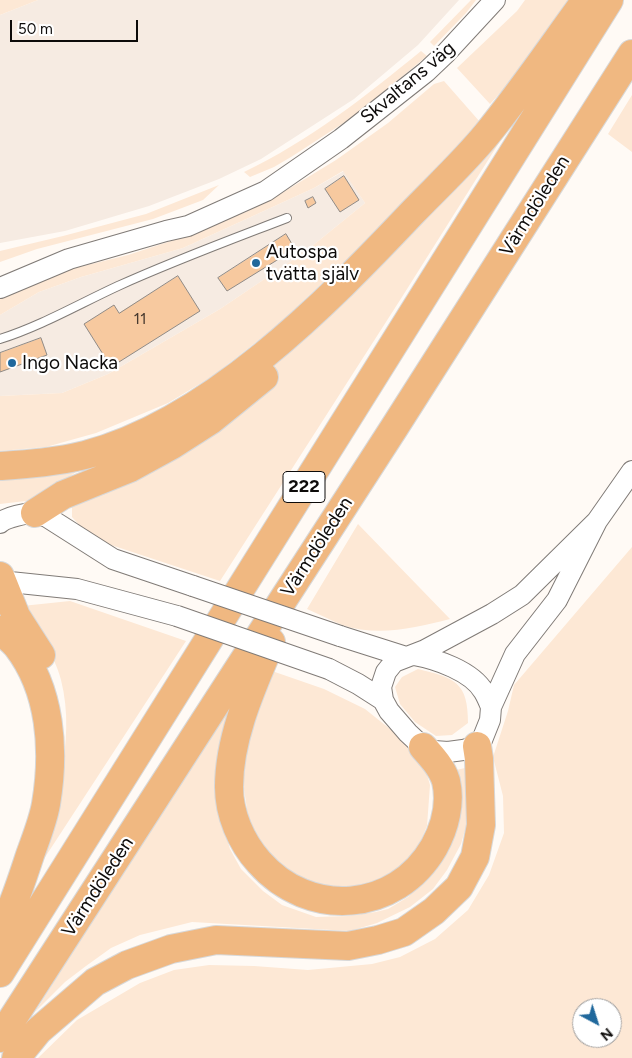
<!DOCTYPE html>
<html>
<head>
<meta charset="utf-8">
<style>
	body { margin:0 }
	#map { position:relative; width:632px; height:1058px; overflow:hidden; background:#fffaf5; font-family:Figtree,sans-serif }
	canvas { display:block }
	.north { position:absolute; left:572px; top:998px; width:50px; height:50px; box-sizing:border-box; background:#fff; border:1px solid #9e9d9d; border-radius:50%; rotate:140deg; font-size:14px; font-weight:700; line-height:20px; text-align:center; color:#0d0b0a }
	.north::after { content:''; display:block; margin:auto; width:18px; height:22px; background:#20689c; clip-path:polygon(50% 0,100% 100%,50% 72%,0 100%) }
	.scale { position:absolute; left:10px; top:20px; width:128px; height:22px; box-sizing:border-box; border:2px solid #0d0b0a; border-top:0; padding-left:6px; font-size:15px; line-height:18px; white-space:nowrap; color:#0d0b0a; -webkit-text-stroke:4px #fff; paint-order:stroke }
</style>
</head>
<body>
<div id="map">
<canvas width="632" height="1058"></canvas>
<div class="north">N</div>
<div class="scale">50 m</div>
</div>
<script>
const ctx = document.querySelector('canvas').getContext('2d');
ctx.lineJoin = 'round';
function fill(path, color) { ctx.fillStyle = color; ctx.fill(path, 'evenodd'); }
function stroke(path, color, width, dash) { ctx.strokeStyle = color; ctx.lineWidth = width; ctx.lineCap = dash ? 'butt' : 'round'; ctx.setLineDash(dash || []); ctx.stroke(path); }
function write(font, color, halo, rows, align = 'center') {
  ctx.font = font + ' Figtree,sans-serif'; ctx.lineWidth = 4.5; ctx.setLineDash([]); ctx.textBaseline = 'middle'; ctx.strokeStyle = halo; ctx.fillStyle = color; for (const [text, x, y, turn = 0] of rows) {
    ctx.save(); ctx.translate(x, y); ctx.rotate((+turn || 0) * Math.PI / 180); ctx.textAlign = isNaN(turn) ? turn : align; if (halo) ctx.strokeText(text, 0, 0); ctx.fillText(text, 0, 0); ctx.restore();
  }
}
fill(new Path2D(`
	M38,0H459L418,45L354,99L261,159L219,179L149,206L65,231L0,243V15Z
	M344,171L365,203L306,251L220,309L108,374L62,393L0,396V315L39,292L81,277L183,248L314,188Z`), '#f6ebe2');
fill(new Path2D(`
	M0,0H38L0,15Z
	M471,0H476L466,13L434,46L430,42Z
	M525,0H571L514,78L490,104L457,68L517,11Z
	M421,51L427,56L364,108L345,122L291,157L274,167L250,177L244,172C309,141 366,96 421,51Z
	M444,81L480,122L357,250L278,325L213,376L168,403L96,433L46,447L0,451V396L62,393L108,374L220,309L306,251L365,203L343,171L314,188L183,248L81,277L39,292L0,315V295L67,270L128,255L174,240L246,212L277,196L336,160L388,123L434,84Z
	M632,95V152L608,134Z
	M502,138L402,297L220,581L105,543L82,528L72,517V506L159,436L492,141Z
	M219,185L203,200L153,219L37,249L0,262V251L63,236L146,214Z
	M89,461L43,499L0,504V474Z
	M358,524L450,619C415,628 378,637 342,625C330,620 319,614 307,609Z
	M632,547V1058H38L77,1020L140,983L174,970L209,965L254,966L308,970L372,964L400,957L435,939L468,910L489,875L504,833L503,796L493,757L508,711L514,685ZM582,1008H612V1038H582Z
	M70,601L186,641L38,868C53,807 77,743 61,680C55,655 35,627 22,606Z
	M418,669C455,678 468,682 468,723L452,735L436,736L415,722L400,704L395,687L402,677Z
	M272,671L324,689L365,709L395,733L423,761L430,785L427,826L416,852L398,871L357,891L310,883L285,871L265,851L256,835L248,816L244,789V752L258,706Z
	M237,689L221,818L230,849L241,869L263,891L282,905L316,917L348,916L376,912L388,909L408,897L435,869L445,852L456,770L465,768L468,780L470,813L461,844L447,870L433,889L410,907L377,923L350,931L192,922L140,935L111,948L86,966L65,982L35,1012Z`), '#fde8d5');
const building = new Path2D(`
	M344,176L359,200L340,212L325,189Z
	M313,197L316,203L308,208L305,201Z
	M286,234L295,249L227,291L218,278Z
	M178,276L200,311L111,367L84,324L114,305L119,313Z
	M41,338L47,355L0,372V353Z`);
fill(building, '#f7c99f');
stroke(building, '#908b87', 1);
const service = new Path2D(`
	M0,339C41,326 79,304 118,286C173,261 230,240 287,218`);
const tertiary = new Path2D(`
	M0,288L69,259L166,231L188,226L266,191L341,139L426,72L446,53L495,0
	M597,521L522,595L492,614L425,650L394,662L386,672L381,687L383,700L389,711L408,733L423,747L434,751L448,752L463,750L477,746L482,740L490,720L491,707L515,654L557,600L597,521L632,471
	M0,523C6,517 27,513 35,513C39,513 43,516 47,517L113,559L193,586
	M0,575L10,582L77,589L177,616
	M340,636L406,657
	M414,655C436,659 472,671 484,692C487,697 489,702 491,707
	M329,669L358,684L383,700`);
const motorway = new Path2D(`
	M0,466C28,464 57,462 85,455C209,423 326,304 412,213C437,187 464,162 487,134C522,91 553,45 586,0
	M35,513L63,495L130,468L172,445L211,420L264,377
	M0,576L16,616L41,655
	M0,630C5,635 12,640 17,646C51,690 55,750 46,804C43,821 36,838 30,855C21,882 13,908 0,934
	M271,642C252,687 229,737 229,787C229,814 241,842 259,862C309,919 396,913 434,847C445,827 451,803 446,781C442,768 432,757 423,747
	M0,973L609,0
	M0,1038L394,428L632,54
	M16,1058L38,1031L95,982L127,965L171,949L216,940L348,946L378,940L404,932L434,911L459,887L475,857L481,825L479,759L477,746`);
stroke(service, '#807b77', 10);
stroke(tertiary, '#807b77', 22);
stroke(motorway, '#d8d8d8', 30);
stroke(service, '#fff', 8);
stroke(tertiary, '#fff', 20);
stroke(motorway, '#f0b881', 28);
const tertiaryBridge = new Path2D(`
	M193,586L340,636
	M177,616L329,669`);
stroke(tertiaryBridge, '#807b77', 22, []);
stroke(tertiaryBridge, '#fff', 20);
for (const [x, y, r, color] of [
	[256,263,5,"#20689c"],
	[12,363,5,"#20689c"]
]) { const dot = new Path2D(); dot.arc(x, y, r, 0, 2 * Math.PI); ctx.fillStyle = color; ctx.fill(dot); stroke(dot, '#fff', 2); }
write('16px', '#483a2f', null, [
	["11",140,319]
]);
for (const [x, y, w] of [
	[304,487,42]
]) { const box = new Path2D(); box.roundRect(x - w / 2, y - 15.5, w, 31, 4); ctx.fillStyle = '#fff'; ctx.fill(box); stroke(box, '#0d0b0a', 1); }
write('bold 18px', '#0d0b0a', null, [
	["222",304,487]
]);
write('19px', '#0d0b0a', '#fff', [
	["Skvaltans väg",408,83,-40],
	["Värmdöleden",535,206,-58],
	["Värmdöleden",317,547,-57],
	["Värmdöleden",98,887,-57]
]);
write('19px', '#0d0b0a', '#fff', [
	["Autospa",266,252],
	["tvätta själv",266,274],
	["Ingo Nacka",22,363]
], 'left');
</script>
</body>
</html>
